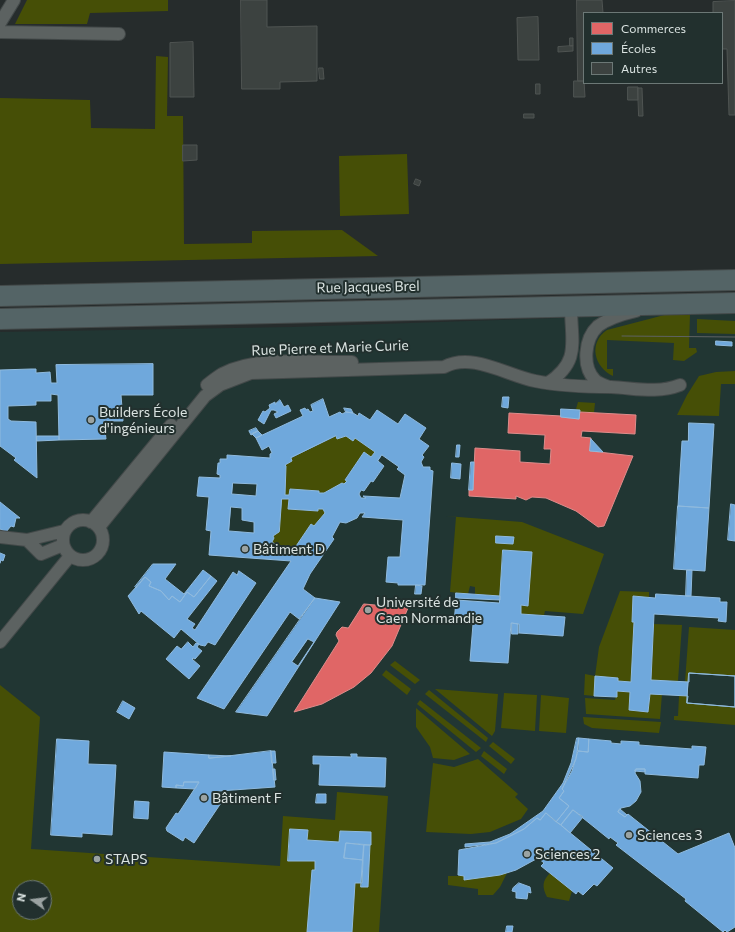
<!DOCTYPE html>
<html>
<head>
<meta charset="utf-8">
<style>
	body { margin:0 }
	#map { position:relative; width:735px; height:932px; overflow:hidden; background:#262c2c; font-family:Commissioner,sans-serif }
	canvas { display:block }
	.legend { position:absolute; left:583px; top:12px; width:140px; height:72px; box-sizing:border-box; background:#22302e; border:1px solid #6c7876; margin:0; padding:5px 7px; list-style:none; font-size:12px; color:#dae3e1 }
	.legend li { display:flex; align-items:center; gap:8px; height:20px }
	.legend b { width:20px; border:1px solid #6c7876 }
	.north { position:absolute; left:12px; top:880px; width:40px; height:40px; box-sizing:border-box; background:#22302e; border:1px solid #6c7876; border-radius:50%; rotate:284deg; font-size:11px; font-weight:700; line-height:16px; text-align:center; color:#dae3e1 }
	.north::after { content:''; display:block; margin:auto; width:14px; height:18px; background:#9ba3a2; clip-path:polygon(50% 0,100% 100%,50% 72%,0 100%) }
</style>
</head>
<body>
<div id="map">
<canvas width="735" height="932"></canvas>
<ul class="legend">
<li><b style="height:11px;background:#e06666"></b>Commerces</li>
<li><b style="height:11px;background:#6fa8dc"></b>Écoles</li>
<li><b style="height:11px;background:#3c4240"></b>Autres</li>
</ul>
<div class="north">N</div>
</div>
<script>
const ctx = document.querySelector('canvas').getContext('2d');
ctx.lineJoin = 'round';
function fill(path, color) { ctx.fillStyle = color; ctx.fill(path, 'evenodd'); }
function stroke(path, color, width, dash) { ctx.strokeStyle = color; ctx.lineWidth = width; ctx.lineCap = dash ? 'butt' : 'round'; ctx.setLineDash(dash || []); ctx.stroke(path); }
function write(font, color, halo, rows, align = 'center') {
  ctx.font = font + ' Commissioner,sans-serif'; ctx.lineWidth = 4; ctx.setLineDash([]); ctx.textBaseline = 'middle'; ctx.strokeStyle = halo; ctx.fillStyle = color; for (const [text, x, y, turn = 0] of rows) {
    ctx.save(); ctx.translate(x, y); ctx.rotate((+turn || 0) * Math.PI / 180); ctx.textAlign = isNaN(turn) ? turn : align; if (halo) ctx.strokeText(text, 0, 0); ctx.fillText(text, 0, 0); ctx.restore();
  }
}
fill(new Path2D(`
	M735,312V932H0V332L292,327ZM20,888H44V912H20Z`), '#213633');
fill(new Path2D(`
	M27,0H168V11L90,13L87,24H15Z
	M156,56L168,57L167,116H183L184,244L252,243V231L342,230L378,256L0,264V98L90,100L91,128L155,129Z
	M407,154L409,214L340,216L339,156Z
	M672,313H690L689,348H696L697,352L684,361L673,360L674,343L607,340V369H613V376C594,367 588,343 607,330Z
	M697,319L735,321V334L697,333Z
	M735,371V384H721L719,416L677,415L687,395L699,376L716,372Z
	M578,402L595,403L594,413L580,412L576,409Z
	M336,436L337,439L346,436L353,441L355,438L375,452L371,457L364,452L345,479L347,481L344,484L342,483L324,493H319V491L290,489L289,495H285L286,467L285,465L292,461L291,458Z
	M282,499H289L288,509L317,511L318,509H323L325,513L314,526L311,524L290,555L272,542L274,538L273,536L279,532Z
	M446,516L522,522L604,554L583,614L545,611L544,615L521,614V605L528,606L531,552L503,550L500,596L475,594V587L470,586L468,594L450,592L456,517Z
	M620,591L649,592V597H633L632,622H634L631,682L618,681V678L596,676L594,696L584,695L585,674L595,676L599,647Z
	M654,624L682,625L678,681L651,680Z
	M689,627L735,630V676L689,673V682H685Z
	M395,661L420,680L415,684L390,665Z
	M386,670L411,689L407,695L382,675Z
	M0,685L40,717L31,849L280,866L283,816L335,820L337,792L388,796L379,932H0ZM20,888H44V912H20Z
	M435,689L498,694L495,731L492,736Z
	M429,690L488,738L486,742L425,694Z
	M617,691L630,692L629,710L648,712L650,694H662L660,719L586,714L585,698L615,700Z
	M504,693L537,695L535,731L501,728Z
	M541,695L569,698L566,733L539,731Z
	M679,696H688V703L735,707V725L674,720V716H678Z
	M420,700L481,748L476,752L417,704Z
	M416,708L470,754L454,760L433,758L430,747L416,727Z
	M583,717L661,722L659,733L592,728L584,724Z
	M493,742L515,759L511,764L489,746Z
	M484,751L507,769L504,774L481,756Z
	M478,759L518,794L515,797L528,809L521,819L490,832L471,834L426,832L433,763L454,767Z
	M507,873L500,887L493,895H478V889L448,885V876H464L465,880Z
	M550,873L572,891L569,901L547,897C542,887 542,881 550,873Z`), '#464f06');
const shops = new Path2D(`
	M580,412L636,415L635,434L582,431L581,437L591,438L590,451L633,456L604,526L598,527L576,511L546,498L532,497L526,500L516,496V499L469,496V490H473L475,448L520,451V462L550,464L551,449H544L545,435L508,433L509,413L561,416V417L579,419Z
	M364,604L408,608L392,646L371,673L354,687L322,704L294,712L339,641L336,635L337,632L342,627L348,628Z`);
fill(shops, '#e06666');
stroke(shops, '#de8c8b', 1);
const schools = new Path2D(`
	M716,341L732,342V346L716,345Z
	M153,364V395H121L123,421H104L106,439L59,440L58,395L51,394V401H36V405L8,406V419L11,421L36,422L37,478L14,460L16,458L0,446V370L31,369H36V373L50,372L51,383H57L56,365Z
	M503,397H509L508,408L502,407Z
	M323,399L329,417L340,412L342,414L346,412L353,413L358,416L359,413L370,420L377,410L398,424L405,414L426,428L419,439L429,446L422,455L424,457L421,462L423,467H430V470L433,471L425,585H398V583L386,582L388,557H400L403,520L362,517L365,513H360L357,518L346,523L340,522L332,537L334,539L310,574L303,589L315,598L299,619L290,612L224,709L197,698L291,561L209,555L211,531L206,530L209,497L197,496L199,477L220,478V475L217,474L218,463H220V459H227V455L270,458V454L272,453L269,446L262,450L256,438L303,416L300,410L305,408L306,410L308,409L310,412L313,411L311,405ZM336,436L337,439L346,436L353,441L355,438L375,452L371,457L364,452L345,480L347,481L344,484L342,483L324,493H319V491L290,489L289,495H285L286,466L285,465L292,461L291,458ZM382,455L399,467L397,469L405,475L400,498L363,496L366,498H361L359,494L361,490L364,491L371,481L373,482L384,466L378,461ZM233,483L257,484L256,496L232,494ZM282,499H289L288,509L318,511V509H323L325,513L314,526L311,524L290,555L272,542L274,538L273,536L279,532ZM231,507L242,508V520L254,522V533L229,531Z
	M280,400L284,407L288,405L291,411L276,418L274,414L278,412L274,410H271L264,424L258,420L263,411L265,412L270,408L269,405L275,402V404Z
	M344,408L351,409L353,413L346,412Z
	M561,409L580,410L579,419L561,417Z
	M689,423L714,424L709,508L678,506L682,441H688Z
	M256,428L258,431L251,435L249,431Z
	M258,431L262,435L256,438L252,434Z
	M37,436H59V440L37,441Z
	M591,439L603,452L590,451Z
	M457,445H460L459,457H456Z
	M471,462H474L473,490H469Z
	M452,463L461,464L460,479L451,478Z
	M0,502L20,518H16L14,527L11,526L6,532L0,529Z
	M731,504L735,505V541L728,540Z
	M678,506L709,508L705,571L674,569Z
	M496,536L514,537L513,544L496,543Z
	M503,550L532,552L528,606L521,605V614L565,617L563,636L519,633V624L511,623L508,663L470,661L473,624L454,623L456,600L499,603Z
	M0,553L5,555L3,561L1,560L0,563Z
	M153,564H176L165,579L184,594L203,570L211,576L194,597L187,592L180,602L172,596L169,600L161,591L149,586L151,582L145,577L136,588L135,587Z
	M687,570H692L691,596H686Z
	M239,571L256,583L215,645L208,642L205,646L200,645L181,629L174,638L141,611L139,614L128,596L145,577L151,582L149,586L161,591L169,600L172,596L180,602L187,592L194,597L211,576L217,581L187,619L195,624L192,628L195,630L233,572L237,575Z
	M416,585L422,586L421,594H415Z
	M456,593L500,596V600L456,598Z
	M656,594L720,598V602H727L726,622L718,621L719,618L654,614L651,680L689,682V673L735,676V707L687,703L688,696L650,694L648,712L629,710L630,692L617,691V697L594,696L595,676L618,678V681L631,682L634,622H632L633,596L655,598Z
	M315,598L340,602L267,716L236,712Z
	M512,623L518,624V634H512Z
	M308,639L314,642L298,666L292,662Z
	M188,642L193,647L196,643L199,644L197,647L202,651L195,659L193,658L192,659L200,666L189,679L166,659L177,646L181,649Z
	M689,673L735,676V707L687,703Z
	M123,701L135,708L129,719L117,712Z
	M577,738H579L576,759L562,789L564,791L559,798L569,806L556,822L546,813L540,820L537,818L524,829L496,843L465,847V844L490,842L510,834L543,811L563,783L571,763Z
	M579,738L589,739L588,752L578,751Z
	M57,739L89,741L88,764L116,765L112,835L82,833V837L51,835Z
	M589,739L611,741V743L621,744V741L639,742V745L692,749V746L706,747L704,765H699L698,778L645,774V769H636L635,773L640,781L641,792L636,801L630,806L621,808L618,812L625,817L628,814L678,854L729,833L735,848V927L727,932L725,930L723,932L685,901L686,899L616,845L618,843L610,837L609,839L573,810L561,825L556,822L569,806L559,798L564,791L562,789L572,771L578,751L588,752Z
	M271,751L275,787L219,791L217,796L223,800L194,843L185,837L183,841L167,831L166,828L176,813L178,814L199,782H184L183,786L176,785V788L162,787L164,752L209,755V758Z
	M271,751H275L276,763H272Z
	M351,754H357V757L386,758L385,787L319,785L320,764H313V756L351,757Z
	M209,755L231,756L209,758Z
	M273,769H275L276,780H274Z
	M636,769H645V772L635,771Z
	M184,782H199L195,789L176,788V785L183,786Z
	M317,794H326V803H316Z
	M135,801L149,802L148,819L134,818Z
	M620,809L627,815L625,817L618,812Z
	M573,810L583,817L570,833L561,825Z
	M546,813L613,868L597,886L594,884L583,895L578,891L576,894L541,866L544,863L538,858L516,870L500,875L464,880V876L458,875L459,850L496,843L524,829L537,818L540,820Z
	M290,829L308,830L307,840L339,842L340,831L371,832V845L346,843L344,858L363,860L362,883H355L352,932H307L312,870H315V861H288Z
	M346,843L364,845L363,860L344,858Z
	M364,845H370L368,887H361Z
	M519,883L530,887L531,893L528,892L527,899L516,898V892L512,891L513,888Z
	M507,926H513L512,932H506Z`);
fill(schools, '#6fa8dc');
stroke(schools, '#8fbade', 1);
const building = new Path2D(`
	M241,0H267V27L317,26V81L280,82V89H242Z
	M577,0H602L603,13H584V81H578Z
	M735,1V115H729L727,49H722V13H713V2Z
	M538,17L539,60H518L517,18Z
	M570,38H573V46H570Z
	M193,42L194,97H170V43Z
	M573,46V51L558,52V47Z
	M319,68H323L324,79H320Z
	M574,81H584L585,97H574Z
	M536,84H540V94H536Z
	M628,87H638V100H628Z
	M638,88H642L643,116H639Z
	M524,114H534V118H524Z
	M183,145H197V160L183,161Z
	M416,179L421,181L419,186L414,184Z`);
fill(building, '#3c4240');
stroke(building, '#4f5452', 1);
const street = new Path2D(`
	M0,23L14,0
	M0,32L119,34
	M548,383C581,361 571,342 571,307
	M207,385C212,381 217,377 222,374C258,355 313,363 352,362
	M609,387C605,385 599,384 595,380C582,367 584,339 598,326C609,318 623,314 636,311
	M63 540a20 20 0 1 1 40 0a20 20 0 1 1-40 0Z
	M91,522L171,425
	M99,527L205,396L220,385L251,373L444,367C472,352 506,375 535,381C560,386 585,387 611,387C635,388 657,394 680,385
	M0,537L27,540L64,531
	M27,540L41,554L63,545
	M0,642L70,556`);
const primary = new Path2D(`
	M0,296L735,280
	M0,319L735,303`);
stroke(street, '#434949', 14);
stroke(primary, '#434949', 22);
stroke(street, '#5c6261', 12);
stroke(primary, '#546466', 20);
stroke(new Path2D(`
	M622,336L735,337`), '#5f6363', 1);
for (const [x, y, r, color] of [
	[91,420,4,"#9ba3a2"],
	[245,549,4,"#9ba3a2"],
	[368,610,4,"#9ba3a2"],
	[204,798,4,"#9ba3a2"],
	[629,835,4,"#9ba3a2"],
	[527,854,4,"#9ba3a2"],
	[97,859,4,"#9ba3a2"]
]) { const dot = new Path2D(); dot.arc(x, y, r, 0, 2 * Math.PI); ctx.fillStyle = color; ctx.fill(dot); stroke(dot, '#22302e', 1.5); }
write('14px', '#dae3e1', '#22302e', [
	["Rue Jacques Brel",368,287,-1],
	["Rue Pierre et Marie Curie",330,348,-2]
]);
write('14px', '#dae3e1', '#22302e', [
	["Builders École",99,412],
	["d'ingénieurs",99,428],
	["Bâtiment D",253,549],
	["Université de",376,602],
	["Caen Normandie",376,618],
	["Bâtiment F",212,798],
	["Sciences 3",637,835],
	["Sciences 2",535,854],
	["STAPS",105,859]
], 'left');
</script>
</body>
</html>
